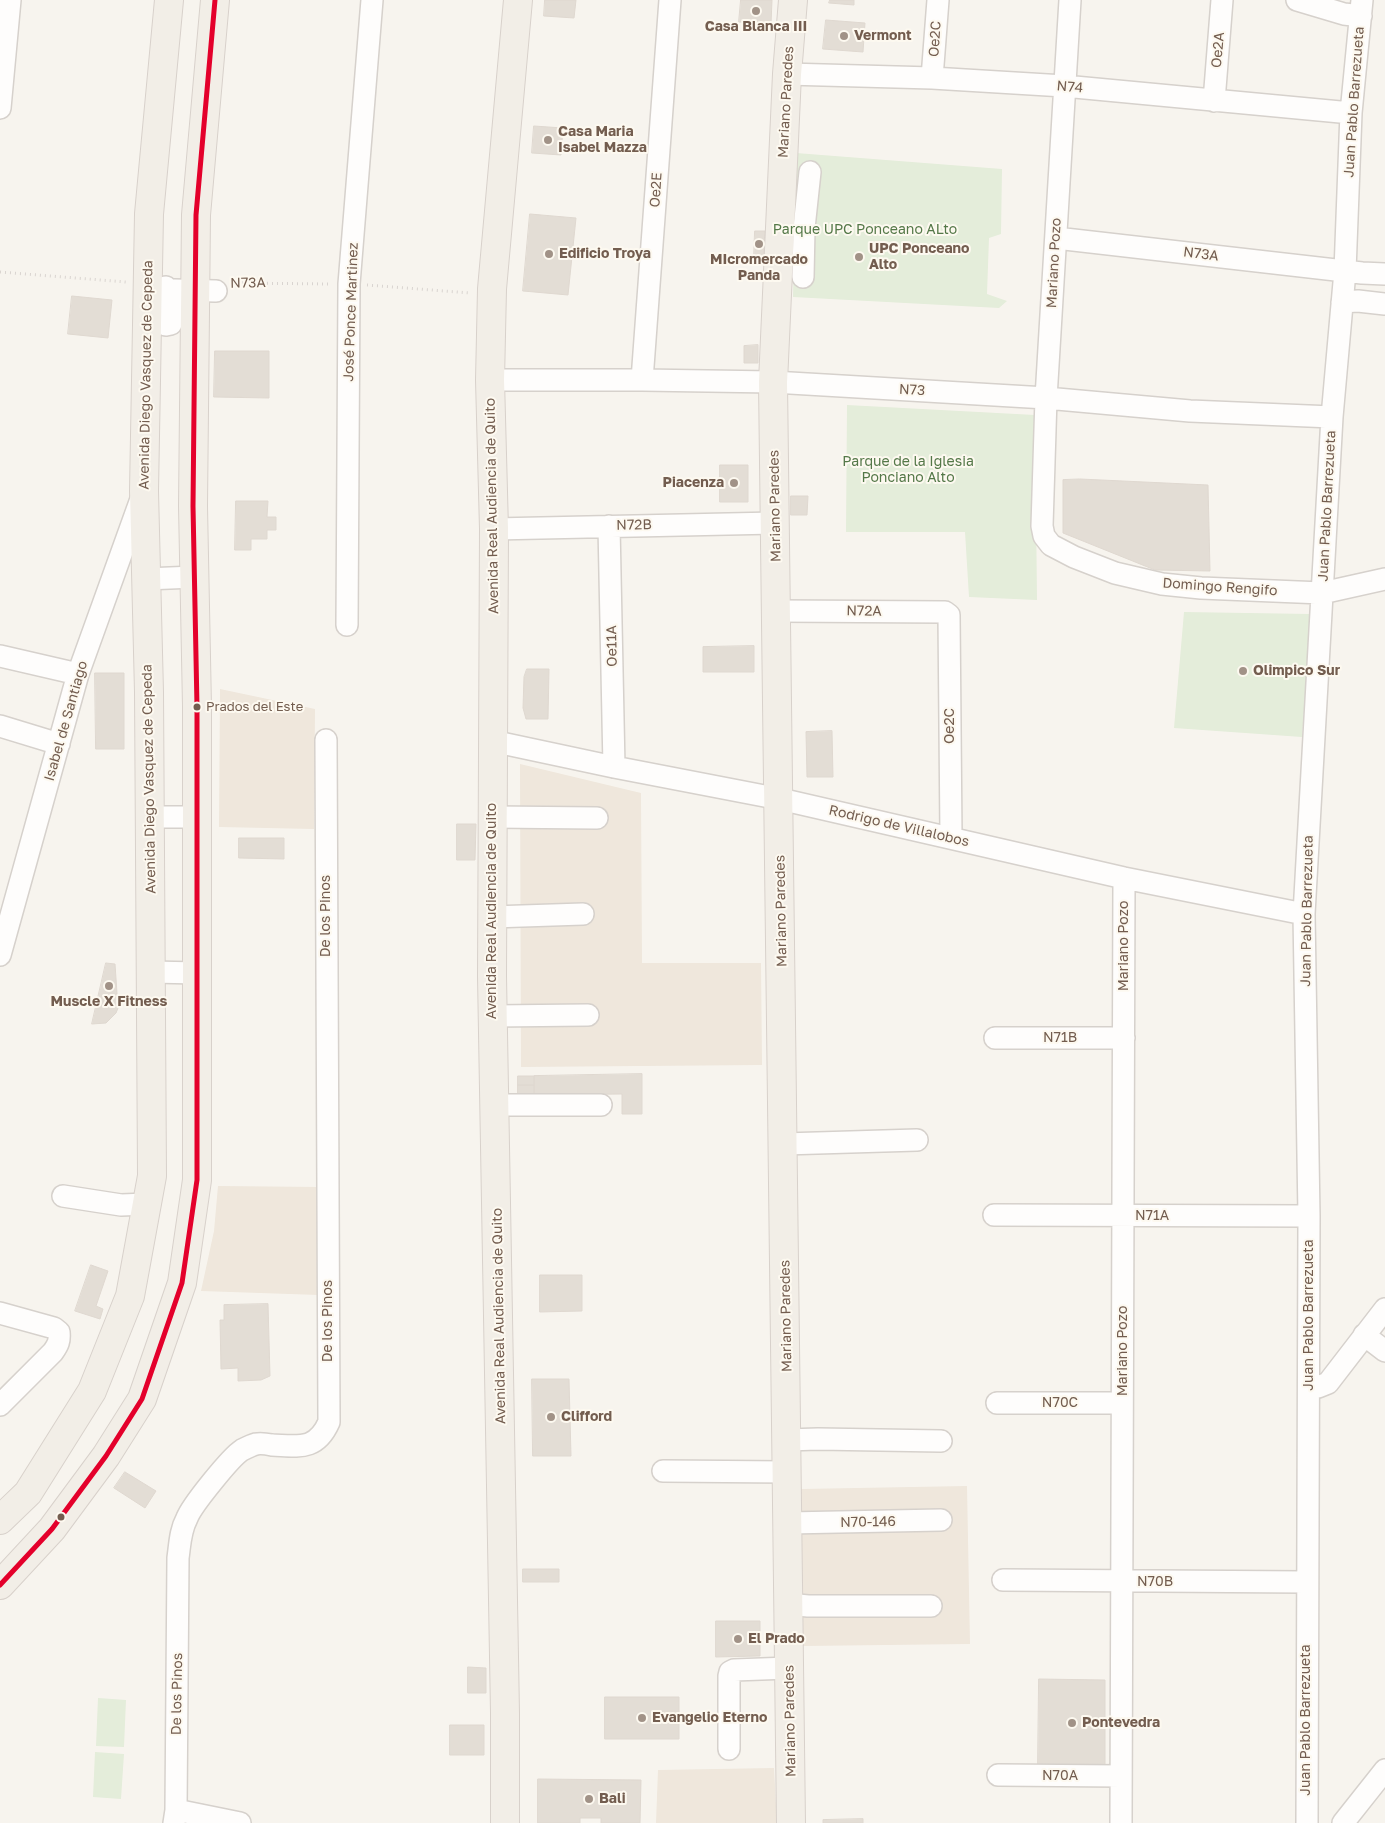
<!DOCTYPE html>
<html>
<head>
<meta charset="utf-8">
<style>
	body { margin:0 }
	canvas { display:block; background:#f7f4ee }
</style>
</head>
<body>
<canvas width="1385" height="1823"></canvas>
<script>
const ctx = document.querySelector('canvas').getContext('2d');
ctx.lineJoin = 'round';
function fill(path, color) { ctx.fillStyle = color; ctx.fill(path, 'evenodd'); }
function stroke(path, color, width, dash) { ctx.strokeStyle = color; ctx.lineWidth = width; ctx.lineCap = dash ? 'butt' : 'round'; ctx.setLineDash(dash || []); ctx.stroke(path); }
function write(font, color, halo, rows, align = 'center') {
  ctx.font = font + ' "Golos Text",sans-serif'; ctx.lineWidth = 4; ctx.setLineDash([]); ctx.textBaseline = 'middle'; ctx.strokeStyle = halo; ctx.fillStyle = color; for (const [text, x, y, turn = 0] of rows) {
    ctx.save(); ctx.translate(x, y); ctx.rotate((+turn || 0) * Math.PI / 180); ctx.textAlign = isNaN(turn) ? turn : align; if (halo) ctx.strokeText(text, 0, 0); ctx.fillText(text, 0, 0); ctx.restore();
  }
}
fill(new Path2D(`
	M220,689L315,709L314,829L219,827Z
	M520,764L641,793L642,963H761L762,1065L521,1067Z
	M218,1186L321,1187L319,1295L201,1291L214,1231Z
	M967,1486L970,1644L803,1646L801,1489Z
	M774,1768L777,1823H656L658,1770Z`), '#efe7dc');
fill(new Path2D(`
	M796,153L1002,169L1001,234L989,238L987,294L1007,301L999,308L793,297Z
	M847,405L1035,415L1037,600L969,597L965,532H846Z
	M1184,612L1311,614L1302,737L1174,728Z
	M98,1698L126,1700L124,1747L96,1746Z
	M95,1752L124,1754L121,1799L93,1797Z`), '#e4edda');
const building = new Path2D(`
	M545,0H576L574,18L544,16Z
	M741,0H772L771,24L739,22Z
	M830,0H854V5L829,3Z
	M826,20L865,23L863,52L823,49Z
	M534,126L563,128L561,155L532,153Z
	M530,214L576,218L568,295L523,291Z
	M755,231H765L763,258H754Z
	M72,296L112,300L108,338L68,334Z
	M758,345V363H744V346Z
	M215,351H269V398L214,397Z
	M720,465H748V502H720Z
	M1080,479L1208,485L1210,571L1155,570L1063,533V480Z
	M791,496H808L807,515H791Z
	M236,501H268L267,517H276V530H267V539H251V550H235Z
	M754,646V672H703V647Z
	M527,669H549L548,719H526L523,708L524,677Z
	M95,673H124V749H96Z
	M832,731L833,777H807L806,732Z
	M457,824H476L475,860H457Z
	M239,838H284V859L239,858Z
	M106,963L115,964L118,1008L116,1013L106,1023L92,1024Z
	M642,1074V1114H622V1094L534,1095V1076Z
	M518,1076H534V1085H518Z
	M518,1085H534V1101H518Z
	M91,1265L108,1271L96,1306L103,1309L100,1319L75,1311Z
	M540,1275H582V1311L540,1312Z
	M268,1304L270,1376L261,1380L238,1381V1368L221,1369L220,1320H224V1305Z
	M532,1379H569L571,1456H533Z
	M125,1472L156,1491L145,1508L114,1488Z
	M523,1569H559V1582H523Z
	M716,1621H760V1656L716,1657Z
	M468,1667L486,1668V1693H468Z
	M1039,1679L1105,1680V1766H1038Z
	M605,1697H679V1739H605Z
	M450,1725H484V1755H450Z
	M538,1779L641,1780L640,1823H601V1818H580V1823H538Z
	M863,1819V1823H823V1820Z`);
fill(building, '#e3ddd5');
stroke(building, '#dfd8d0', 1);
const minor = new Path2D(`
	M1070,0L1046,398L1042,526L1044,536L1051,545L1074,557L1115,573L1162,584L1201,588L1322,593L1385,579
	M1297,0L1344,14L1361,16
	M787,74L932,78L1064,86L1351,113
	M932,78L938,0
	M1214,101L1222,0
	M0,108L10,0
	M1056,238L1362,273L1385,274
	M803,277L804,228L810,172
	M1342,302L1358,301L1385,304
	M155,307V325L161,324L162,288L166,287V325L171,324L174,290L216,291
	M490,380H642L773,382L1046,398L1190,411L1332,417
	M642,380L670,0
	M609,526L614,767
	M494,529L775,523
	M146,579L194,577
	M777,611L945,612L949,615L951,837
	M347,625L349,284L372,0
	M0,656L78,674
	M0,726L59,744
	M492,741L614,767L780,799L1124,878L1304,914
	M150,817H198
	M492,817L597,818
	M492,917L583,914
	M0,955L78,674L141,499
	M151,972L198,973
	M493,1016L588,1015
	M995,1038H1124
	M494,1105H601
	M784,1144L917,1140
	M63,1196L121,1205L147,1204
	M994,1215L1309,1216
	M0,1313L54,1328L59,1332C60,1341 58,1345 53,1352L0,1405
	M1364,1335L1385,1351
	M1309,1387H1318L1328,1383L1385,1309
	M997,1403H1122
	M787,1440L818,1439L941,1441
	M663,1471L787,1472
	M788,1523L941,1520
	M1003,1580L1306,1582
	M788,1604L808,1606H931
	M729,1749V1676L730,1672L734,1670L789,1668
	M998,1775L1121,1776
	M176,1810L240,1823
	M174,1823L176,1810L178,1558C180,1544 180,1531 187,1518C192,1505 231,1457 242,1450C246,1448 252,1445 256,1444C261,1443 267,1444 272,1445C299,1446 316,1451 329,1422L326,740
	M1121,1823L1124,878
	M1307,1823L1309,1216L1304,914L1332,417L1345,271L1351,113L1362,0
	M1343,1823L1385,1770`);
const major = new Path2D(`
	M0,1520L28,1493L92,1391L130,1296L152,1176L149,692L144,491L149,214L169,0
	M0,1585L52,1529L106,1456L142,1399L182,1283L197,1180V707L193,506L196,215L215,0
	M505,1823V1713L492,976L494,529L490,380L492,289L518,0
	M791,1823L773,382L787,74L793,0`);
stroke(minor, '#d6d1cc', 24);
stroke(major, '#d8d1cb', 30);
stroke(new Path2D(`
	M0,272L126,282
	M232,283L330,284
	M367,285L470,293`), '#d9d4d0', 3, [1, 4]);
stroke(minor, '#fefdfc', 21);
stroke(major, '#f2eee7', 28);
stroke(new Path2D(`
	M0,1585L52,1529L106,1456L142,1399L182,1283L197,1180V707L193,506L196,215L215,0`), '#e4002b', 5);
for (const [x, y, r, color] of [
	[756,11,5,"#a19287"],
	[844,36,5,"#a19287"],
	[548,140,5,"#a19287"],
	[759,244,5,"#a19287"],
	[549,254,5,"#a19287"],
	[859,257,5,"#a19287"],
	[734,483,5,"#a19287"],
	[1243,671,5,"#a19287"],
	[197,707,4.5,"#735d4f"],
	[109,986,5,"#a19287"],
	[551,1417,5,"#a19287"],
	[61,1517,4.5,"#735d4f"],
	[738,1639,5,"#a19287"],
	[642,1718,5,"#a19287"],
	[1072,1723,5,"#a19287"],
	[589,1799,5,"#a19287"]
]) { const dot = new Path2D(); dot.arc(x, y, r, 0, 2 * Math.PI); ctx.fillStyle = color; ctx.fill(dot); stroke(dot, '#fdf9f0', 2); }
write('13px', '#735d4f', '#fdf9f0', [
	["Prados del Este",206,707]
], 'left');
write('bold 14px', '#735d4f', '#fdf9f0', [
	["Casa Blanca III",756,27,"center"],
	["Vermont",854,36],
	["Casa Maria",558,132],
	["Isabel Mazza",558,148],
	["UPC Ponceano",869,249],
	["Alto",869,265],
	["Edificio Troya",559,254],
	["MIcromercado",759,260,"center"],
	["Panda",759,276,"center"],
	["Piacenza",724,483,"right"],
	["Olimpico Sur",1253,671],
	["Muscle X Fitness",109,1002,"center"],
	["Clifford",561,1417],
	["El Prado",748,1639],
	["Evangelio Eterno",652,1718],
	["Pontevedra",1082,1723],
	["Bali",599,1799]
], 'left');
write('14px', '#735d4f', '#fdf9f0', [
	["Oe2C",935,39,-86],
	["Oe2A",1218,50,-85],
	["N74",1070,87,5],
	["Mariano Paredes",786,102,-87],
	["Juan Pablo Barrezueta",1354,102,-86],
	["Oe2E",656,190,-86],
	["N73A",1201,254,7],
	["Mariano Pozo",1054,263,-87],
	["N73A",248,283,-1],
	["José Ponce Martinez",351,312,-88],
	["Avenida Diego Vasquez de Cepeda",146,375,-89],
	["N73",912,390,3],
	["Avenida Real Audiencia de Quito",492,506,-91],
	["Mariano Paredes",775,506,-91],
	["Juan Pablo Barrezueta",1327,506,-87],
	["N72B",634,525,-1],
	["Domingo Rengifo",1220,587,4],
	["N72A",864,611,1],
	["Oe11A",612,646,-91],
	["Isabel de Santiago",66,721,-74],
	["Oe2C",950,726,-90],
	["Avenida Diego Vasquez de Cepeda",149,779,-91],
	["Rodrigo de Villalobos",899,826,13],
	["Avenida Real Audiencia de Quito",492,911,-90],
	["Mariano Paredes",781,911,-91],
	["Juan Pablo Barrezueta",1307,911,-89],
	["De los Pinos",326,916,-90],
	["Mariano Pozo",1124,946,-90],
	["N71B",1060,1038],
	["N71A",1152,1216],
	["Juan Pablo Barrezueta",1309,1315,-90],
	["Avenida Real Audiencia de Quito",499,1316,-91],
	["Mariano Paredes",786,1316,-91],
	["De los Pinos",328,1321,-90],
	["Mariano Pozo",1123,1351,-90],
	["N70C",1060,1403],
	["N70-146",868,1522,-1],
	["N70B",1155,1582],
	["De los Pinos",177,1694,-89],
	["Juan Pablo Barrezueta",1306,1720,-90],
	["Mariano Paredes",790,1721,-91],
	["N70A",1060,1776]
]);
write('14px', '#547848', '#fdf9f0', [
	["Parque UPC Ponceano ALto",865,230],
	["Parque de la Iglesia",908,462],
	["Ponciano Alto",908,478]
]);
</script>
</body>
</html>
